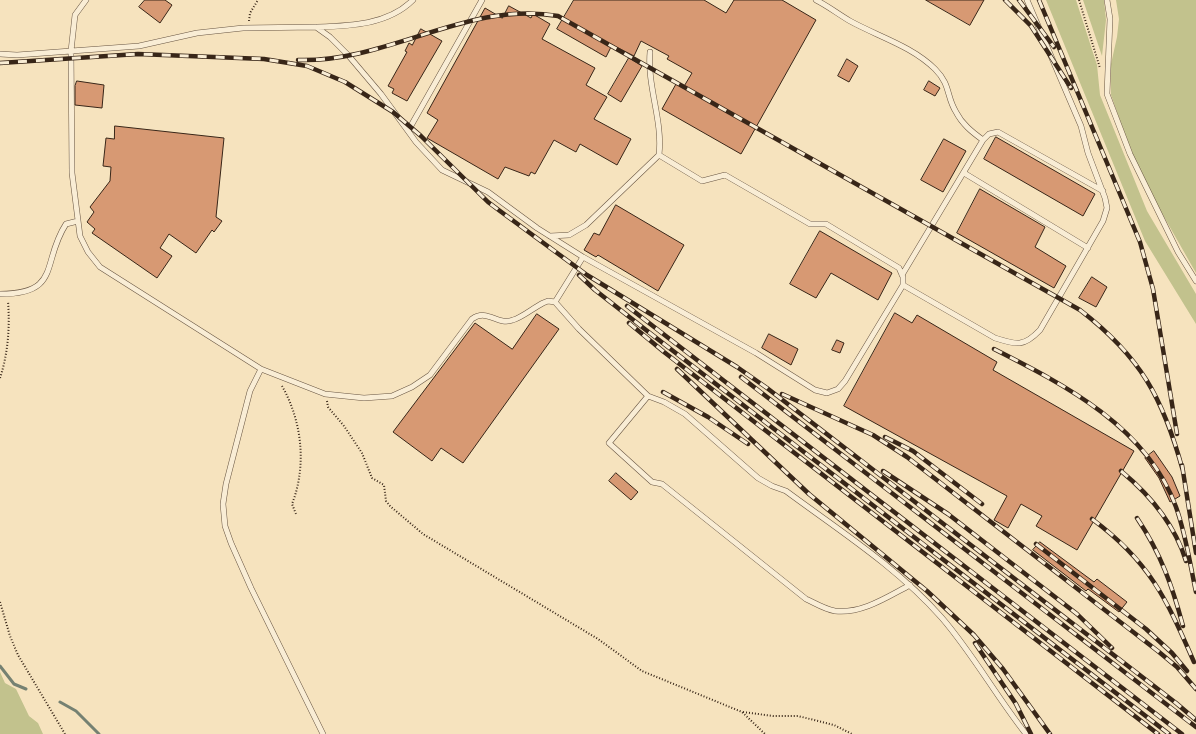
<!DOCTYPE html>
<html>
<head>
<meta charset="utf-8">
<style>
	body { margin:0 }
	canvas { display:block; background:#f6e3be }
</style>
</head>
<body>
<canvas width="1196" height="734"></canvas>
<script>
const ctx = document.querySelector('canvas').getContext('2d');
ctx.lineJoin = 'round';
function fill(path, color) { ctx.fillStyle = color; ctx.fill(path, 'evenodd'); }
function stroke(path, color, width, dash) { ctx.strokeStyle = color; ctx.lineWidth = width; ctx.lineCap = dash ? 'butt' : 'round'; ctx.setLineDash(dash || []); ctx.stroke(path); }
fill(new Path2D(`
	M1046,0H1076L1097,65L1100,95L1147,211L1196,294V324L1145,241Z
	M1083,0H1104L1106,20L1102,56Z
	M1116,0H1196V273L1155,201L1131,152L1111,95V64L1117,37L1119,19Z
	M0,672L5,683L16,689L29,716L38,723L43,734H0Z`), '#c2c28d');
stroke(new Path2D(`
	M0,666L14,684L26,689
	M60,702L76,711L99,734`), '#758172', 3);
const building = new Path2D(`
	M145,0H165L172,5L160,23L139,7Z
	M574,0H704L726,13L734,0H782L816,20L741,154L662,109L676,84L683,88L692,73L667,59L669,56L641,41L634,56L612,45L606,57L557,29Z
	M926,0H984L970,25Z
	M509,6L531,18L533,14L550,24L542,39L595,68L586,85L607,97L594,119L631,139L617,165L580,144L576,152L554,140L535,174L531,172L529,176L505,167L498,179L427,138L438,120L427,113L485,8L502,18Z
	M421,29L442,41L407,101L392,93L394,89L388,86L407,52L405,51L409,43L412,45Z
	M629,58L642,66L621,102L608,94Z
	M847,59L858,66L849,82L838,76Z
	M77,81L104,85L102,108L75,105V86Z
	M929,81L940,88L935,96L924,90Z
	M115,126L224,138L216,217L222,221L214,232L212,230L196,253L169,234L160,248L172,256L157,278L92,233L95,229L87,222L94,212L90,207L110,181L111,167L103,166L106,138L114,139Z
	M996,137L1095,194L1083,216L984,159Z
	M944,139L966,151L943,192L921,180Z
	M980,189L1045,227L1035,247L1066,266L1054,288L957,233Z
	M616,205L684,245L658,291L598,255L596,257L584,250L594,233L599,235Z
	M820,231L892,273L878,300L831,273L816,298L790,284Z
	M1092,277L1107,287L1096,307L1079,298Z
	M895,313L912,323L917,315L997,362L993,370L1134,451L1077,550L1036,526L1042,516L1021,504L1008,528L994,520L1007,496L844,406Z
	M537,314L559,329L463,463L441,448L432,461L393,432L475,323L512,349Z
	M769,334L798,349L791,365L762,348Z
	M837,340L844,343L840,353L832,350Z
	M1154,451L1172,477L1180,496L1170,502L1159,478L1145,458Z
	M616,473L638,492L631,500L609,481Z
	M1040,542L1094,582L1097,579L1127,602L1119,612L1088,589L1086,591L1033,550Z`);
fill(building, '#d79973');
stroke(building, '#382618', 1);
const lane = new Path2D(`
	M86,0L75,15L71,51L72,173L80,236L88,252L100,267L261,369L325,394L364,398L392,396L412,387L430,375L472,319C488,308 497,326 513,320C523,317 533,308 543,303L548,301L555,302L579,329L648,396L664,402L685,414L758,478L772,486L786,491C840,531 897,567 942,618C973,654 996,696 1026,734
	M816,0C828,6 838,14 850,21C877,36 912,46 935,69C951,85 946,96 956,112C962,124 972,132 983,140
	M1107,0L1110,19L1107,94L1130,154L1178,252L1196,281
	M317,27C350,26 388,25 413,0
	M0,54L17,55L139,46L197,33L243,28L316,27L330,37L348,55L381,94L416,142L442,170L488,192L537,228L583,257L756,353L815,390L827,393L838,389L845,381L903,285V277L899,268L826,224H810L725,175L702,181L659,155
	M408,131L482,0
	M964,173L1088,248
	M550,236L569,235L586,225L659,155C663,120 647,87 650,52
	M902,275L983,140L989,134L998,132L1103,191
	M903,285L995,338C1017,345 1024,347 1040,330L1103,221L1107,208L1105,198L1088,153L1081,126L1027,0
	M0,294C62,294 41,262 66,224L78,221
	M555,302L583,257
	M261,369L250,391L226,484L223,504L225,526L231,543L251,588L323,734
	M648,396L609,443L652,482L662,484L806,599C815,603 824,609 835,611C862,614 887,597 910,585`);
stroke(lane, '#685542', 6);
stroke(new Path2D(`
	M1079,0L1100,68
	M249,21L250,13L258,0
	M0,378C8,354 10,327 8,301
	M282,386C302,421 307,466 292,504L296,514
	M327,401L328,407L344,426L362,453L372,478L384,485L386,501L390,506L423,534L598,639L642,671L742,712L765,734
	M0,602L10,636L18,655L65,734
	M743,712L773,716H798L834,725L852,734`), '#382618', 2, [1, 2]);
stroke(lane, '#f9edd5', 5);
const rail = new Path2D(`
	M1005,0L1031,26L1071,88
	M1019,0L1054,47
	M1039,0L1140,242L1153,289L1177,434
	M298,60C388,63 468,0 558,16L1080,310C1141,357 1163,398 1183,471
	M0,63L138,54L264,59L307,66L345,82L393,112L421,136L488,202L500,211L587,275L737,367L767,388L1176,703L1196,720
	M579,275L595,290L646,330L1169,734
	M627,306L1182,734
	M629,323L664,352L1158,734
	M994,349C1065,385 1147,427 1176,507C1186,535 1190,564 1196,592
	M677,369L809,494L927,591L974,635L1003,669L1050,734
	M741,377L1196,727
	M663,392L708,417L748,444
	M782,394L873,435L907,457L1159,652L1177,667L1196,689
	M885,437L913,451L982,504
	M1182,465L1196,553
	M883,471L948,514L1077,614L1112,648
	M1121,471C1150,495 1175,525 1186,561
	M1137,518C1161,554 1172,585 1183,626
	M1092,519C1150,562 1166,598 1194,662
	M1036,544L1146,629L1172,653L1187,671
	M975,643L1016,704L1031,734`);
stroke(rail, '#382618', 4.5);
stroke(rail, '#f9edd5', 3, [9]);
</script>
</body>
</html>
